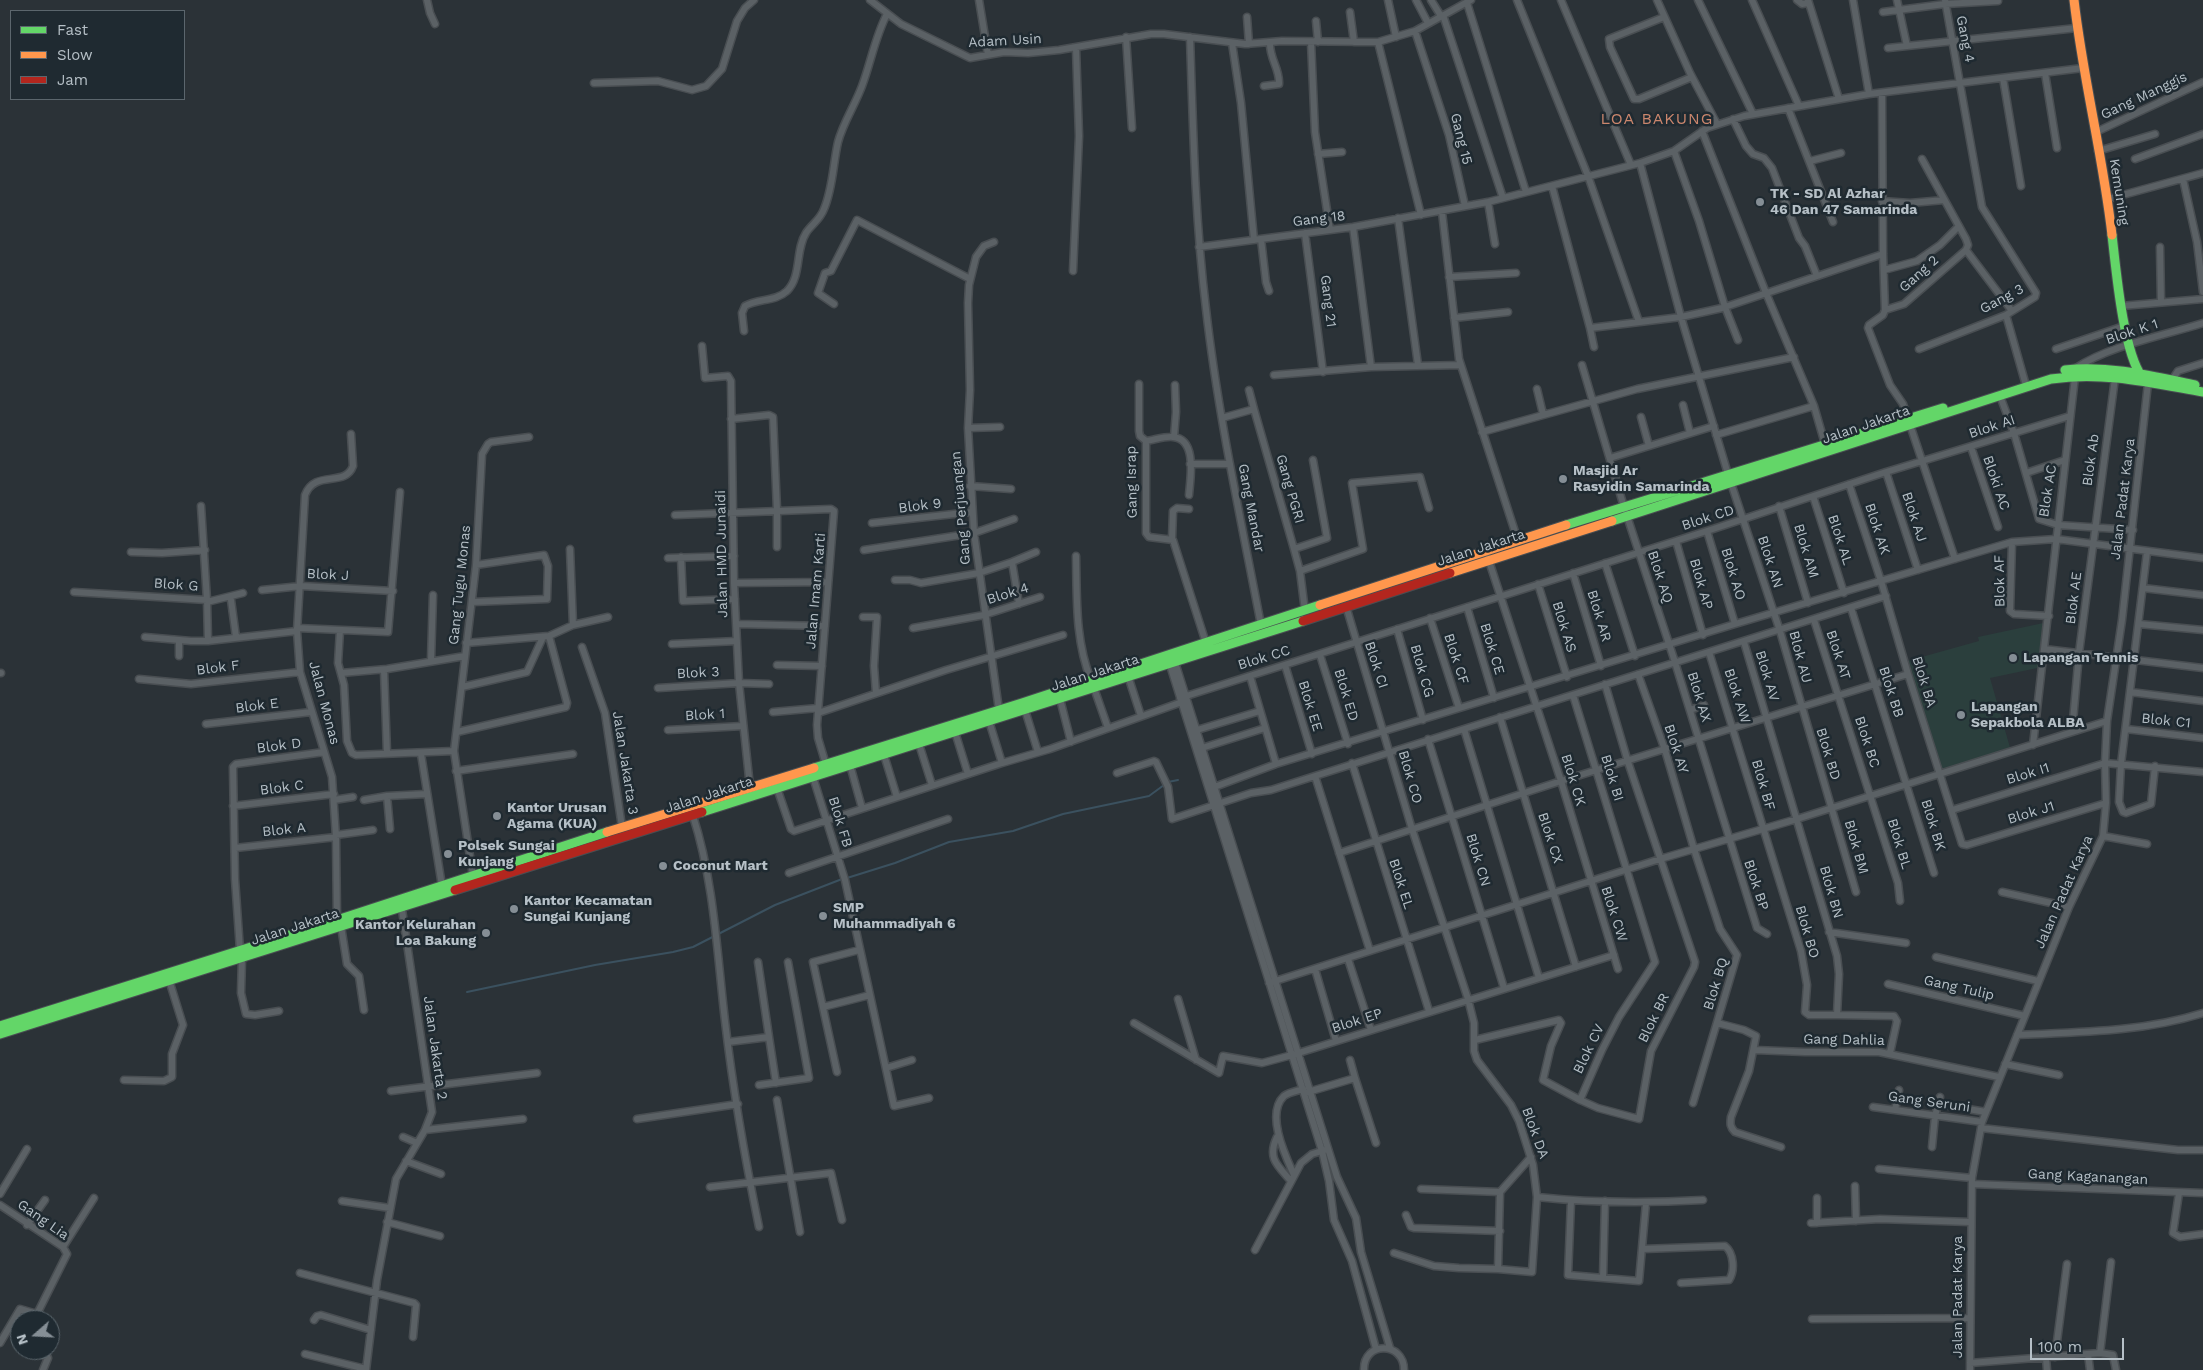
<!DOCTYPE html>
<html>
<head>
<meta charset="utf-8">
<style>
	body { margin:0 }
	#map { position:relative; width:2203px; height:1370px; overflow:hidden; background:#2b3237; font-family:"Work Sans",sans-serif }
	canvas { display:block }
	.legend { position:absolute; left:10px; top:10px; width:175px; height:90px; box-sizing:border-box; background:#1f2a31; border:1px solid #5b666d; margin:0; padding:6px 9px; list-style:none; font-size:15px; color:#b6c0c7 }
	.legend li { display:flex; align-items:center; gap:10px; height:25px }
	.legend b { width:25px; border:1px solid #5b666d }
	.north { position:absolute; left:10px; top:1310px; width:50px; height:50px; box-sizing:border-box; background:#1f2a31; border:1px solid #5b666d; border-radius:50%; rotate:251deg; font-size:14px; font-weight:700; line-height:20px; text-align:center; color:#b6c0c7 }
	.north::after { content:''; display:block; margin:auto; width:18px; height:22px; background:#858e95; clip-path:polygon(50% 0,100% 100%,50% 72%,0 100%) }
	.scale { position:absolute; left:2030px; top:1338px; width:94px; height:22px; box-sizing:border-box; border:2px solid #b6c0c7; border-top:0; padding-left:6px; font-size:15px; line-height:18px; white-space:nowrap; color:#b6c0c7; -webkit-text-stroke:4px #1f2a31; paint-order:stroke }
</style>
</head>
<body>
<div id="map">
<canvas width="2203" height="1370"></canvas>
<ul class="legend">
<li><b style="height:6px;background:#63d668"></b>Fast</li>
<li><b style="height:6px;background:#ff974d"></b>Slow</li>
<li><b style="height:6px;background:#b3261e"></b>Jam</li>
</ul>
<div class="north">N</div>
<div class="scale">100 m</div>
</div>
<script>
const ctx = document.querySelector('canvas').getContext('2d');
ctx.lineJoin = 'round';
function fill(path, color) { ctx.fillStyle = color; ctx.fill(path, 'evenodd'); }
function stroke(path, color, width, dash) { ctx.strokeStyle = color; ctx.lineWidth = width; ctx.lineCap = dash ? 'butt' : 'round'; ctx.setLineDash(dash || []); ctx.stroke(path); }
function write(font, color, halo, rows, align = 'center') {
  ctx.font = font + ' "Work Sans",sans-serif'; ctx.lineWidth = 5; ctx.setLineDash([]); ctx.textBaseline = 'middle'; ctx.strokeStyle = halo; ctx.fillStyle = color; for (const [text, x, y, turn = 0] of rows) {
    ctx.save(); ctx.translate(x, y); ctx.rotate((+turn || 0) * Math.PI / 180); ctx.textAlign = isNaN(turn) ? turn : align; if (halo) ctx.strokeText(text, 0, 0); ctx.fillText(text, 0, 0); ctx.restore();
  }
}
fill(new Path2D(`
	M2048,622L2042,667L1990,678L2011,751L1941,774L1904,662L1979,641L1978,637Z`), '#2b3f3d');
stroke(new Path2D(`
	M1168,782L1178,780
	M847,878L895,863L949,842L1013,831L1063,814L1149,796L1164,785
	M467,992L595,965L673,952L693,947L775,905L842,879`), '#3b515f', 2);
const street = new Path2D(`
	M427,0L430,13L435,24
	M870,0L901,24L970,58L1004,52L1028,53L1059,50L1151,34H1164L1245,44L1282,41L1378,42L1415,31L1471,0
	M979,0L988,55
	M1388,0L1396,37
	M1416,0L1428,23
	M1431,0L1441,16
	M1517,0L1588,176L1639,322
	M1561,0L1631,165
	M1657,0L1690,73L1717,124
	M1698,0L1753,114
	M1752,0L1799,106
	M1797,0L1802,4L1808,3
	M1808,0L1839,99
	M1853,0L1869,94
	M1897,0L1907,46
	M1467,3L1526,192
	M1350,12L1354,42
	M1883,12L1945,4L1998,1
	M1443,15L1503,198
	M1247,17L1249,44
	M1664,17L1609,39L1610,47L1634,99H1639L1692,77
	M1316,21L1318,42
	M1415,31L1449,135L1465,206
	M1126,37L1132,128
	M1190,37C1193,128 1195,219 1206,309C1218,415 1241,520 1261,625
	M1311,42L1315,132L1330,230
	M1378,42L1421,215
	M1232,43L1241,103L1254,240
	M1888,48L2077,28
	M2045,73L2057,148
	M2003,78L2021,186
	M594,83L658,81L692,90L706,86L722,69L737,21L745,8L754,0
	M1264,86L1279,84C1280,68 1269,59 1270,42
	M1882,93L1883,254L1885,310L1883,315L1869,325L1868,328L1890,385L1903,404L1955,559
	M1788,108L1833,222
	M1733,119L1746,146L1753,154L1764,158L1772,168L1799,238L1805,246L1817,276
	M1702,131L1766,293L1814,406L1825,444
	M2096,132L2203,82
	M1674,151L1699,221L1725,307L1738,340
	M2098,151L2155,134
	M1318,154L1342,152
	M1922,159L1966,239L1968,245L1966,250L2012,311
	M2135,159L2203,134
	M1810,161L1841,153
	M1640,163L1681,317L1728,474L1780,631L1856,892
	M2183,179L2197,242L2203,292
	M1552,186L1590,328L1681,317L1722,308L1883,254
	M2108,199L2203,173
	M1882,201L1910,203L1944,200
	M1488,202L1495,244
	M1442,212L1459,359L1518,541
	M1398,218L1418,365
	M1353,227L1371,367L1461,365
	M1305,233L1323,372
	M1261,239L1266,282L1269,291
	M994,242L984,246L976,257L969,285L968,303L970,390L968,428L974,533L999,710
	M1199,247L1353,227L1488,202L1640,163L1674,151L1707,128L1744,116L1869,94L2083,68
	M2160,247L2161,302
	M1884,270L1917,261L1940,245L1959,226
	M1073,271L1079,136L1076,48
	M1449,277L1516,273
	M834,304L818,293L825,273L831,271L857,220L970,279
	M2121,306L2203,299
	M1885,310L1904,304L1966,250
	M2006,315L2025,382
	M1454,318L1508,312
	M1590,328L1594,347
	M744,331L742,313L745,306C759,298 775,302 787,291C802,276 795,250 806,233C811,225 820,220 824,209C833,188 833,164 838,142C843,123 855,105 862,86C871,62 875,37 887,14
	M702,346L705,378L728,376L731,381L734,583L739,683L750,787
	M1919,349L2006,315L2035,297L2036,293L1982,207L1945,0
	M2056,349L2124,326
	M1582,365L1624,507L1674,659L1757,928L1767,934
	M1274,375L1371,367
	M2172,380L2178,371L2203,363
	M1139,384V431L1140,436L1146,441V533L1149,537L1173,540L1206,643
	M1537,389L1543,414
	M1249,390L1254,409
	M2000,396L2014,433L2039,519L2058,525L2133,530
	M1683,405L1690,433
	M1641,417L1649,446
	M1222,418L1254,409L1294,549L1300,571L1305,611
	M731,419L769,415L773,417L777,510V547
	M968,428L1000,427
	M1482,432L1637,389L1794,357
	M1716,435L1814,406
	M1174,437L1176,412L1175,385
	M1146,441C1154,440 1165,436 1173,437C1198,439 1190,480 1189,495
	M1971,447L1998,527
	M1610,458L1714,426
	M1190,464H1230
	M1886,472L1918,570
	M2026,473L2065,460
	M1849,484L1881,581L1908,674L1962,844L1967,845L2106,803
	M970,486L1011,489
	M1813,496L1844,593
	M201,506L207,600
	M1779,506L1808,603
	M675,515L831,509L834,511L817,725L818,738L827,768
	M872,523L972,512
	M1707,531L1735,624
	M1172,539L1173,511L1177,508L1189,509
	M1676,541L1703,635
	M2012,542L2010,611L2014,614L2049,616
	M570,549L573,625
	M1294,549L1327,538L1313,460
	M864,550L974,533L1014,519
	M131,552L162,553L205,550
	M2147,552L2121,764L2119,802L2123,812L2126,813L2151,804L2155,766
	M1076,556C1077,597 1075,641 1091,680
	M681,557L683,601L735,599
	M668,558L734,556
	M1488,558L1561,781L1618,969
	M1012,562L1019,604
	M1605,563L1635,656
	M1300,571L1363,549L1352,483L1420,477L1429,508
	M1573,573L1601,666
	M895,580H910L921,583L979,573L1012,562L1036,552
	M734,583L828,582
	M1538,584L1567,677
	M2143,588L2203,595
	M262,590L301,586L393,591
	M74,592L207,600L208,641L297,631
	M231,600L236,637
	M207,602L243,593
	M472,602L547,599L548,566L544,555L476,565
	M1346,606L1412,829L1468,999L1474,1023V1051L1477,1060L1511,1105L1519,1121L1533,1165L1537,1197C1592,1203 1647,1203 1703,1200
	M1467,607L1494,698
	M1851,608L1934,873
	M863,617H877L874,666L876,693
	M1430,618L1459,708
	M1814,620L1898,883L1900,901
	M737,624L825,626
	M2139,624L2203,630
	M297,628L388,632L400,492
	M913,628L984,615L1040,597
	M1397,629L1423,720
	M340,630L338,663L344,685L347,741L352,753L356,755L454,751
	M145,637L191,641H208
	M1744,642L1837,956L1839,974L1837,1015L1894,1016L1897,1021L1890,1053
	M466,643L549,636L573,625L608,617
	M672,644L737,641
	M582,647L605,713L622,827
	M2044,649L2203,668
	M1709,652L1801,951L1807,985L1805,1012L1809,1015H1837
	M1320,655L1348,744
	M179,656V640
	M1174,659L1337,1177L1356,1218L1361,1252L1390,1348
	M431,660L433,595
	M1169,662L1322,1151L1329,1181L1334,1220L1352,1261L1376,1349
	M777,665L822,666
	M1285,665L1312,754
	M384,670L387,753
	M0,673H1
	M341,673L387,669L465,656
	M1638,674L1665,750L1694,849L1720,929L1737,955L1693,1103
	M1128,676L1141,716
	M1250,676L1276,764
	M139,679L191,684L300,672
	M462,687L527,672L543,637
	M658,688L739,683L769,684
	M1094,688L1108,728
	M2130,692L2203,701
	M1180,698L1707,531L1886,472L2070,416
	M1060,699L1071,742
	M1025,710L1038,752
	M1690,710L1704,705
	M773,712L818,708
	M818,713L946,670L1063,635
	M1500,717L1576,967
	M989,721L1002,763
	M206,724L311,712
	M1464,729L1539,978
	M2126,729L2203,738
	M668,730L743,726
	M1197,730L1260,711
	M457,732L566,707L567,703L549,636
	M955,732L968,774
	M2072,732L2079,653L2115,378
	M1428,739L1504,988
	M919,744L932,785
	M2033,745L2076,368C2108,346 2165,335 2203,323
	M1202,748L1265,728
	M421,754L442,886
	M884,755L897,797
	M1352,763L1429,1011
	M850,765L862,808
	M456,771L573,754
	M1117,773L1154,761L1156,762L1168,787L1172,819L1251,793L1271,790L1315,776
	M813,777L845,880L870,995
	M777,788L791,829L794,831L1002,763L1050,749L1182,702
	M1209,789L1276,764L1735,624L2012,542L2056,539L2203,558
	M387,796L390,829
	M334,800L353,797
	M364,800L387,796L426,794
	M233,806L334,794
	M1952,810L2105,763L2203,772
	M693,816C714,881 717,953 725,1021C733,1090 745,1159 759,1227
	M336,835L373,830
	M2103,836L2147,844
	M235,848L336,837
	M1339,853L1561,781L1908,674
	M789,873L948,819
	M473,876L454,751L476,565L482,454L488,444L491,442L529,437
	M2002,892L2069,907
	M337,920L336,837L332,777L300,672L297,631L305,495C315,469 345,488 353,466L351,434
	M341,926L347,964L359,976L364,1010
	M1829,932L1906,943
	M240,950L235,879L233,767L236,764L324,752
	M1370,951L1315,776L1886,596
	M1936,957L2038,981
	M242,958L241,993L246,1014L255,1015L279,1011
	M1348,959L1371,1030
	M1315,969L1336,1041
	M1269,983L1660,859L1797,819L2107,721
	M1888,984L2025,1016
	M1178,999L1196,1060
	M823,1007L870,995L894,1106L929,1098
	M1134,1023L1219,1073L1223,1056L1262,1063L1292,1055L1614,955
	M1717,1023L1744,1030L1756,1036L1749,1071L1731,1117C1730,1124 1730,1127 1735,1132L1781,1147
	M2017,1035C2081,1032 2142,1032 2203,1013
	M769,1037L776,1083
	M1475,1040L1559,1020L1561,1023L1551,1046L1543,1080L1580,1100L1602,1050L1619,1017L1655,962L1573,695
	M728,1042L769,1037L758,962
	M1755,1050L1805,1052H1879L1999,1077
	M1350,1060L1355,1078
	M2005,1064L2059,1075
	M886,1068L912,1060
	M837,1072L813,962L859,950
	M124,1080L164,1081L172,1077V1054L183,1025L169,980
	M759,1085L809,1078L788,962
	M391,1091L537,1073
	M1308,1092L1355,1078L1376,1143
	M777,1100L800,1232
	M1580,1100L1598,1108L1639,1119L1651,1051L1694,967L1695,962L1628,762L1605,684
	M1938,1104L1986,1112
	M1873,1107L1982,1122
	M1895,1110L1899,1090
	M637,1119L738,1104
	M1981,1128L2178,1150H2203
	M425,1130L523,1119
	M403,1137L417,1143
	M1277,1137C1267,1158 1277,1165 1291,1181
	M1932,1147L1935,1116L1940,1097
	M1531,1157L1500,1192L1498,1269L1532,1272L1537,1197
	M406,1161L441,1174
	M1879,1169L1972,1178
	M1294,1175C1286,1157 1265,1114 1284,1096C1289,1092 1297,1091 1303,1089
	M1972,1184L2203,1193
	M1855,1186L1856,1221
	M710,1187L831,1173L842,1220
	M1421,1189L1500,1192
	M2179,1193L2173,1233L2180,1237L2203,1234
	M0,1194L27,1149
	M1817,1198V1223
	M342,1201L390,1208
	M1571,1201L1568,1275L1639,1281L1646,1203
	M0,1205L63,1247L67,1254L34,1320
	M1406,1215L1411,1227L1414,1228L1500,1231
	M387,1222L440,1236
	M1811,1223L1880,1219L1970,1222
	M27,1225L45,1200
	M63,1247L94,1198
	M1643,1249L1725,1246C1734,1253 1735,1271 1729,1280L1681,1283
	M1255,1250L1301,1163L1312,1154L1325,1150
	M1394,1253L1434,1266L1459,1268L1498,1269
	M300,1273L414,1303L416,1305L413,1337
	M1603,1278L1605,1201
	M1812,1319L1969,1318
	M314,1320L317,1316L321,1315L371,1330
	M0,1343L20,1309L37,1314
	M22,1350L47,1356L48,1358L43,1370
	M2100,1353L2111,1262
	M305,1354L366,1369
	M2088,1354L2090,1370
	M2055,1357L2067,1264
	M2046,1358L2047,1370
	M1970,1363L2100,1353L2113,1355L2116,1370
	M366,1370L377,1280L396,1179L425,1130L432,1112L401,903
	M1364,1370C1363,1341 1404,1341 1404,1370
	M1970,1370L1972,1178L1982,1122L2069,907L2103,836L2106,803L2105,763L2107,721L2122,620L2148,383`);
const fast = new Path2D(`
	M2112,235C2116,269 2123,351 2142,377
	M2065,370C2109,365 2152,376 2195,385
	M1612,521L2051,379C2103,371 2152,383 2203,392
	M1566,525L1943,408
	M814,768L1022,703L1320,605
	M702,812L1303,621
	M0,1026L337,920L607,832
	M0,1034L455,890`);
const slow = new Path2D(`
	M2074,0C2083,79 2103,156 2112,235
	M1450,573L1612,521
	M1320,605L1566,525
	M607,832L814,768`);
const jam = new Path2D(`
	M1303,621L1450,573
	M455,890L702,812`);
stroke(street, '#494e52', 9);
stroke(fast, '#494e52', 11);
stroke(slow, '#494e52', 11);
stroke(jam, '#494e52', 11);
stroke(street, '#5b6165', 6);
stroke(fast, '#63d668', 9);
stroke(slow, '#ff974d', 9);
stroke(jam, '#b3261e', 9);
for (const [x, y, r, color] of [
	[1760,202,5,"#858e95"],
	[1563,479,5,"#858e95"],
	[2013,658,5,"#858e95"],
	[1961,715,5,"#858e95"],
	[497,816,5,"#858e95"],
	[448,854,5,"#858e95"],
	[663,866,5,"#858e95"],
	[514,909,5,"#858e95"],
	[823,916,5,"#858e95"],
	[486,933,5,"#858e95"]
]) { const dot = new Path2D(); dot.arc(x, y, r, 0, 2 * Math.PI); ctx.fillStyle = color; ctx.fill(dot); stroke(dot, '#1f2a31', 2); }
write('14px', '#b6c0c7', '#1f2a31', [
	["Gang 4",1965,39,79],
	["Adam Usin",1005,41,-3],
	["Gang Manggis",2144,96,-25],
	["Gang 15",1461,139,76],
	["Kemuning",2119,192,81],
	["Gang 18",1319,219,-7],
	["Gang 2",1919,274,-42],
	["Gang 3",2002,299,-28],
	["Gang 21",1328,301,83],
	["Blok K 1",2132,332,-18],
	["Jalan Jakarta",1866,425,-19],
	["Blok AI",1992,427,-18],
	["Blok Ab",2091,460,-82],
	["Gang Israp",1132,482,-91],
	["Bloki AC",1996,483,71],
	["Gang PGRI",1290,489,74],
	["Blok AC",2048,491,-81],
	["Jalan Padat Karya",2123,499,-83],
	["Blok 9",920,506,-7],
	["Gang Perjuangan",961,508,-95],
	["Gang Mandar",1251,508,79],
	["Blok AJ",1914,517,72],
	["Blok CD",1708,518,-18],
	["Blok AK",1877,529,72],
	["Blok AL",1840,540,72],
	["Jalan Jakarta",1481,548,-18],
	["Blok AM",1806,551,73],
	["Jalan HMD Junaidi",722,554,-91],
	["Blok AN",1770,562,72],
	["Blok AO",1733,574,73],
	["Blok J",328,575,3],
	["Blok AQ",1660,577,72],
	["Blok AF",2000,581,-91],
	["Blok AP",1701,584,74],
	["Blok G",176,585,4],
	["Gang Tugu Monas",460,585,-84],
	["Jalan Imam Karti",816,591,-85],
	["Blok 4",1008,594,-17],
	["Blok AE",2074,598,-83],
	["Blok AR",1599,616,73],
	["Blok AS",1564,627,73],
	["Blok CE",1492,649,73],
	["Blok AT",1838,655,72],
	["Blok AU",1800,657,75],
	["Blok CC",1264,658,-17],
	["Blok CF",1456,659,72],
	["Blok CI",1376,665,72],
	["Blok F",218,668,-7],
	["Blok CG",1422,671,74],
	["Blok 3",698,673,-3],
	["Jalan Jakarta",1095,673,-18],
	["Blok AV",1767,676,73],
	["Blok BA",1924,682,73],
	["Blok BB",1891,692,72],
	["Blok ED",1346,695,73],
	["Blok AW",1737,696,72],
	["Blok AX",1699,697,73],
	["Jalan Monas",324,703,75],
	["Blok E",257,706,-7],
	["Blok EE",1310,706,73],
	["Blok 1",705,715,-3],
	["Blok C1",2166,721,6],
	["Blok BC",1867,742,72],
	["Blok D",279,746,-7],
	["Blok AY",1676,749,72],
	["Blok BD",1828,754,73],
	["Jalan Jakarta 3",625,763,81],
	["Blok I1",2028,774,-17],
	["Blok CO",1410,777,74],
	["Blok BI",1612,778,73],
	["Blok CK",1573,780,73],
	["Blok BF",1763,785,74],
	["Blok C",282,788,-7],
	["Jalan Jakarta",709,795,-18],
	["Blok J1",2031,813,-17],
	["Blok FB",840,822,73],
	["Blok BK",1933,825,73],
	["Blok A",284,830,-6],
	["Blok CX",1550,838,72],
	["Blok BL",1899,844,73],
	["Blok BM",1856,847,74],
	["Blok CN",1478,860,73],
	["Blok EL",1401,884,72],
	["Blok BP",1756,885,72],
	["Blok BN",1831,892,74],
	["Jalan Padat Karya",2064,892,-66],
	["Blok CW",1614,914,72],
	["Jalan Jakarta",295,927,-18],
	["Blok BO",1807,932,74],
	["Blok BQ",1716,984,-73],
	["Gang Tulip",1959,988,13],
	["Blok BR",1654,1018,-64],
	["Blok EP",1357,1021,-18],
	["Gang Dahlia",1844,1040,1],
	["Jalan Jakarta 2",435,1048,82],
	["Blok CV",1589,1049,-64],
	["Gang Seruni",1929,1102,8],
	["Blok DA",1535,1133,70],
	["Gang Kaganangan",2088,1177,3],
	["Gang Lia",43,1220,35],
	["Jalan Padat Karya",1958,1297,-90]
]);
write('bold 14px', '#b6c0c7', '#1f2a31', [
	["TK - SD Al Azhar",1770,194],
	["46 Dan 47 Samarinda",1770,210],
	["Masjid Ar",1573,471],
	["Rasyidin Samarinda",1573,487],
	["Lapangan Tennis",2023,658],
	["Lapangan",1971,707],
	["Sepakbola ALBA",1971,723],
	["Kantor Urusan",507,808],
	["Agama (KUA)",507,824],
	["Polsek Sungai",458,846],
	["Kunjang",458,862],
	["Coconut Mart",673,866],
	["Kantor Kecamatan",524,901],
	["Sungai Kunjang",524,917],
	["SMP",833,908],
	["Muhammadiyah 6",833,924],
	["Kantor Kelurahan",476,925,"right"],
	["Loa Bakung",476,941,"right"]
], 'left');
ctx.letterSpacing = '1px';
write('16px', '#cb866d', '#1f2a31', [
	["LOA BAKUNG",1657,119]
]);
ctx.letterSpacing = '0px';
</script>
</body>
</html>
